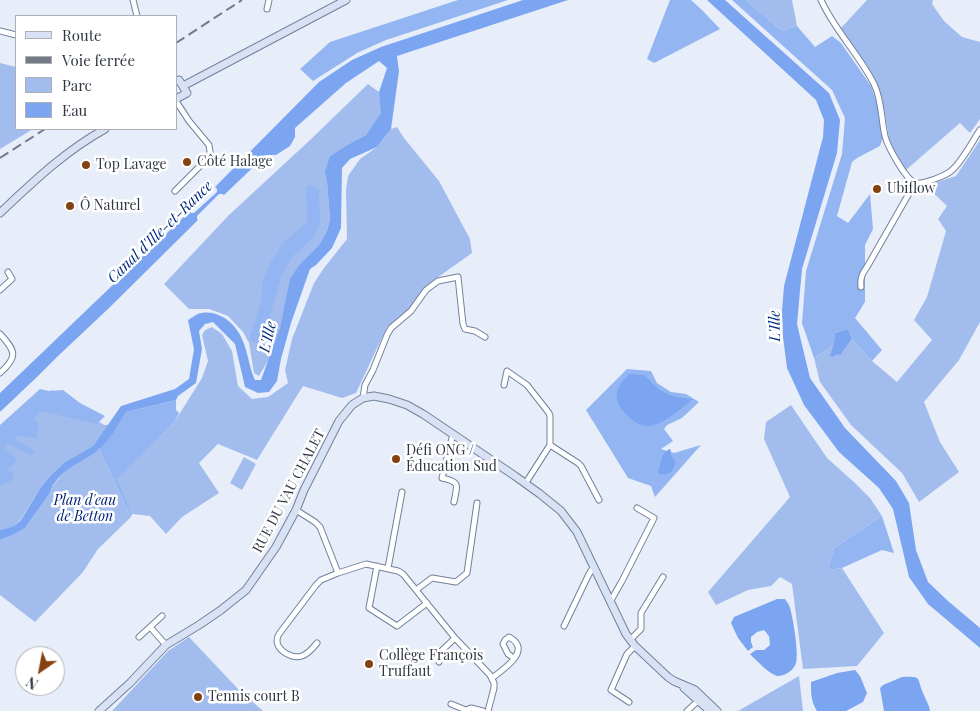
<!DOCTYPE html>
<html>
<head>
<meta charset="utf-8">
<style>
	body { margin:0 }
	#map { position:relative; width:980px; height:711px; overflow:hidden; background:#e7eefa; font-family:"Playfair Display",serif }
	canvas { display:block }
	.legend { position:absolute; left:15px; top:15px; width:162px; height:115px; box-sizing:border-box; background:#fff; border:1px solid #adafb4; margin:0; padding:6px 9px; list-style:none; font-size:15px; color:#313743 }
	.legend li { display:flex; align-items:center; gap:10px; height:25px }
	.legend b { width:25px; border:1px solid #adafb4 }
	.north { position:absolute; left:15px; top:646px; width:50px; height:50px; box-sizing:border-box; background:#fff; border:1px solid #adafb4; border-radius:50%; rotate:213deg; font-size:14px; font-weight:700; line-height:20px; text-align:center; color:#313743 }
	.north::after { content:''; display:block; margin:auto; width:18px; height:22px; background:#844210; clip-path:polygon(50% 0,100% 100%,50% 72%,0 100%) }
</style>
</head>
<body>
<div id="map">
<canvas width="980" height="711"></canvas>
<ul class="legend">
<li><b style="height:6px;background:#d9e2f4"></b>Route</li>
<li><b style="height:6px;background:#747b87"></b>Voie ferrée</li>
<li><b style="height:14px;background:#a2bded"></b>Parc</li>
<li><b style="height:14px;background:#7ca5f1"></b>Eau</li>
</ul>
<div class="north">N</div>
</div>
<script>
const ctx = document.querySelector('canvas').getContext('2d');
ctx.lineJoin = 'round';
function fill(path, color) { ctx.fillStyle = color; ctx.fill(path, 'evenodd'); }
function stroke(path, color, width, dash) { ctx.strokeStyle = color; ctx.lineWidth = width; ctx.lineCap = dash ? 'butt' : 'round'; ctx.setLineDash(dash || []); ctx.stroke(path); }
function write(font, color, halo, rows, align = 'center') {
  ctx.font = font + ' "Playfair Display",serif'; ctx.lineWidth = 5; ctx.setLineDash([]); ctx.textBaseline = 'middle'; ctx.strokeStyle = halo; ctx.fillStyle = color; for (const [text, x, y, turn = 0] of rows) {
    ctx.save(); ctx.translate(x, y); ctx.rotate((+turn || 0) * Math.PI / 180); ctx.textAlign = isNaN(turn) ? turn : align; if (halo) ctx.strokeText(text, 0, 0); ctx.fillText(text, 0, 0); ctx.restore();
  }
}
fill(new Path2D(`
	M746,0H792L797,26L782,31Z
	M867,0H933L932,4L944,21L962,37L980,42V119L970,133L960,123L906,170L890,143L882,98L877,84L866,65L841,28Z
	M0,63L16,67V129H33L0,149Z
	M368,84L379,92L382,113L366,135L347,145L330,156L327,181L330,219L327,231L319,245L299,265L291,279L280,327L269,359L259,376L254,373L249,343L243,332L228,316L209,309H189L164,284L229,215L309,141Z
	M397,127L404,138L439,181L470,239L472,253L427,285L404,315L387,327L356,393L342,398L303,386L257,460L218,444L199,463L219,493L182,517L166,534L150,516L132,514L116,479L175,421L202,378L208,361L202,335L205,330L212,327L222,334L232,351L238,386L252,399L268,397L288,383L285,370L292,339L314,283L324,268L347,239L346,190L348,176L360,159L377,147L391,129Z
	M980,140V322L959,360L924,402L940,442L959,472L919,502L902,473L851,425L820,382L814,358L833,346L840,356L852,339L872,361L897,382L932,340L914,320L927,297L946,231L938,219L947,206L926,186L956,176Z
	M52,390L104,425H109L94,445L88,449L65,462L50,476L41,487L21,519L14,526L0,530V430Z
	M791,405L827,458L855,483L870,498L882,516L834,548L828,570L842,568L884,633L857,666L803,669L792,584L780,577L771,586L748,590L716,605L708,592L790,497L764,439L766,422Z
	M99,449L131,517L98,549L83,572L35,622L0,595V540L15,534L25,528L50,493C56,473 83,460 99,449Z
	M244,457L256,464L242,490L230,483Z
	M189,637L240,691L263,711H112L168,651Z
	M799,676L803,711H738Z`), '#a2bded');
fill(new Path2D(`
	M458,0H508L386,40L357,53L313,81L300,69L330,42Z
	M670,0H691L702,10L720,29L654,63L647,59Z
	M732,0H746L782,31L797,26L815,47L832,36L841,43L871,86L877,104L883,137L880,146L857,158L852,162L837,216L848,223L870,194L873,229L865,245V302L855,318L882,350L872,361L852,339L848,329L835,333L833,346L814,358L802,323L806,271L842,154L845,118L832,90Z
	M310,185L319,189L320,224L313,238L294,255L282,273L262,345L249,340L261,302L263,280L270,263L284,242L307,222L306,187Z
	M627,369L651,371L657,383L671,392L686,394L699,402L682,418L667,425L664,429L673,441L661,449L674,453L701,445L655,497L651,486L628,478L586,410Z
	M40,389L49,391L63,390L80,403L105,416L97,424L41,411L34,419L38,423L37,439L19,435L14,439L32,449L35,452L31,455L8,444L4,448L17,459L13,465L7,469L14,475L13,480L0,485V425Z
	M176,400V410L179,413L175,421L117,479L132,514L131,517L99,449L114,431L126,412Z
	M882,516L894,553L882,550L842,568L828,570L834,548Z`), '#93b5f2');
fill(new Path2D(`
	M523,0H568L397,56L399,71L391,129L377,147L350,159L342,168L341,228L332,248L316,265L310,269L291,323L281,359L277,381L269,392L258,393L245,387L235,344L213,322L205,324L199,331L202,349L196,383L178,396L176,400L126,412C118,425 110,440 98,450C82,463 56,471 50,493L25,528L15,534L0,540V530L14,526L21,520L41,487L50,476L65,462L88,449L94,445L121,406L175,389L189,379L194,349L188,320C192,318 197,313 202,313C219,310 236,324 242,339C248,352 249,367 255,380H261L280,327L290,279L299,265L319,245L327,231L330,219L327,182L325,172L330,156L347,145L366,135L381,113L379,92L387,68L379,61L346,83L295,128V137L290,146L276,155H266L224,195L222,194H219L197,216V219L198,220L108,309L58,356L38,376L0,412V393L190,211L191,213H194L217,192V189L215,187L319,82L352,60L381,47Z
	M707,0H725L829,93L840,120L837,153L802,269L797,324L810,378L845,428L896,481L909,503L916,550L928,582L948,601L980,628V648L928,604L909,577L893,509L879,488L839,452L804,405L787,368L783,337L782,311L784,286L823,137L824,120L816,100Z
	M848,329L852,339L840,356L838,354L832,357L830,356L833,346L835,333Z
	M629,374L644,375C663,394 666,396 693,399C680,409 666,423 650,426C636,428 614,407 617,393C618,385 624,380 629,374Z
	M670,449L671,451V455L675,461C675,471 669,476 659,474L658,472C662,463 660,453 670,449Z
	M777,599H785C786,601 788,603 789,605C793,615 799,655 796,663C794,670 785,676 778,676C770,675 756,660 750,654L756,650H764L770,645L769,636L764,630L757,632L751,637V642L753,647L748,651L738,638L731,623L734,617Z
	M855,670L860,676L867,693L863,702L846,711H817C811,702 811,693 811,682L837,673Z
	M902,677C924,676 916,679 924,695C926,701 929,704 930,711H884L880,688L883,685Z`), '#7ca5f1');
const street = new Path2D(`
	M133,0L137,16
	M821,0C835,31 859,54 874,84C882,100 881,119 885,136C887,145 906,181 916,183C924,184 945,176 951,171C962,162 972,142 980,130
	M267,9L269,0
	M0,31L16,35
	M175,191L208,158L210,152L209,145L189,121L176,101
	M861,287C860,278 862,274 867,267L915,183
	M0,290L12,279L8,272
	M0,334C16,351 18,357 0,373
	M504,385L507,371L527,385L549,413L550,416V445L525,484
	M363,398L365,385L373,370L387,335L391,328L411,311L426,290L438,281L458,277L463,324L465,329L475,331L485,337
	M453,434L442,478C461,482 457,485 454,502
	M550,445L578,463L581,466L599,500
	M296,510L315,522L320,527L338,573
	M377,566L369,608L397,626L427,603
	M388,568L402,492
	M416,590L432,578L456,582L467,573L477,503
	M610,602L622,581L654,518L637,508
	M564,626L589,574L593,568
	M150,627L166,645
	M139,637L162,616
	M630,640L641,629V613L663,577
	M317,643C313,648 308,654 302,656C290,660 271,647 279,634L316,585L321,580L338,573L366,564L398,571L403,574L455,638L490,675L494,683V688L488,711
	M439,662L436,656L455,638
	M492,678C504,669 533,650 509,637L505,640L503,644L508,654L514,658
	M629,702L611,690L627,654L635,646
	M451,704L466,710L471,708L483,711
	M687,711L699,700`);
const secondary = new Path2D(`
	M176,81L179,80L187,93L176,99
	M183,86L346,0
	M0,213C33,182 65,151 105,129
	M684,688L710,711
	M99,711L130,683L166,645L199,625L221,610L246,590L276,547L296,510L304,490L339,421L352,405L363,398L374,396L389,399L407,405L423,414L515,476L540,494L561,511L577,532L626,634L635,646L668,677L674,681L695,690L717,711`);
stroke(street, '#72819c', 7);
stroke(secondary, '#72819c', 9);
stroke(street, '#fff', 5);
stroke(secondary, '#d9e2f4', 7);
stroke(new Path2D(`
	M176,43L242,0
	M0,158L45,129`), '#747b87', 2, [10, 5]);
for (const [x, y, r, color] of [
	[187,162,5,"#844210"],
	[86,165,5,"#844210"],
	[877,189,5,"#844210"],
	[70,206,5,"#844210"],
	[396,459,5,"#844210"],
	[369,664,5,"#844210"],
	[198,697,5,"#844210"]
]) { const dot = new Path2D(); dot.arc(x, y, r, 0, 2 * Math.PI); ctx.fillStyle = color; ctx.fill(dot); stroke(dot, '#fff', 2); }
write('14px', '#313743', '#fff', [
	["Côté Halage",197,162],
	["Top Lavage",96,165],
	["Ubiflow",887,189],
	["Ô Naturel",80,206],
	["Défi ONG /",406,451],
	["Éducation Sud",406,467],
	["Collège François",379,656],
	["Truffaut",379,672],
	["Tennis court B",208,697]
], 'left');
write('14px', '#313743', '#fff', [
	["RUE DU VAU CHALET",289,491,-62]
]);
write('italic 14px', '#002176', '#fff', [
	["Plan d'eau",85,501],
	["de Betton",85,517]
]);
write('italic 15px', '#022b80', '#fff', [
	["Canal d'Ille-et-Rance",160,232,-44],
	["L'Ille",775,326,-91],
	["L'Ille",268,337,-77]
]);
</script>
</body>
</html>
